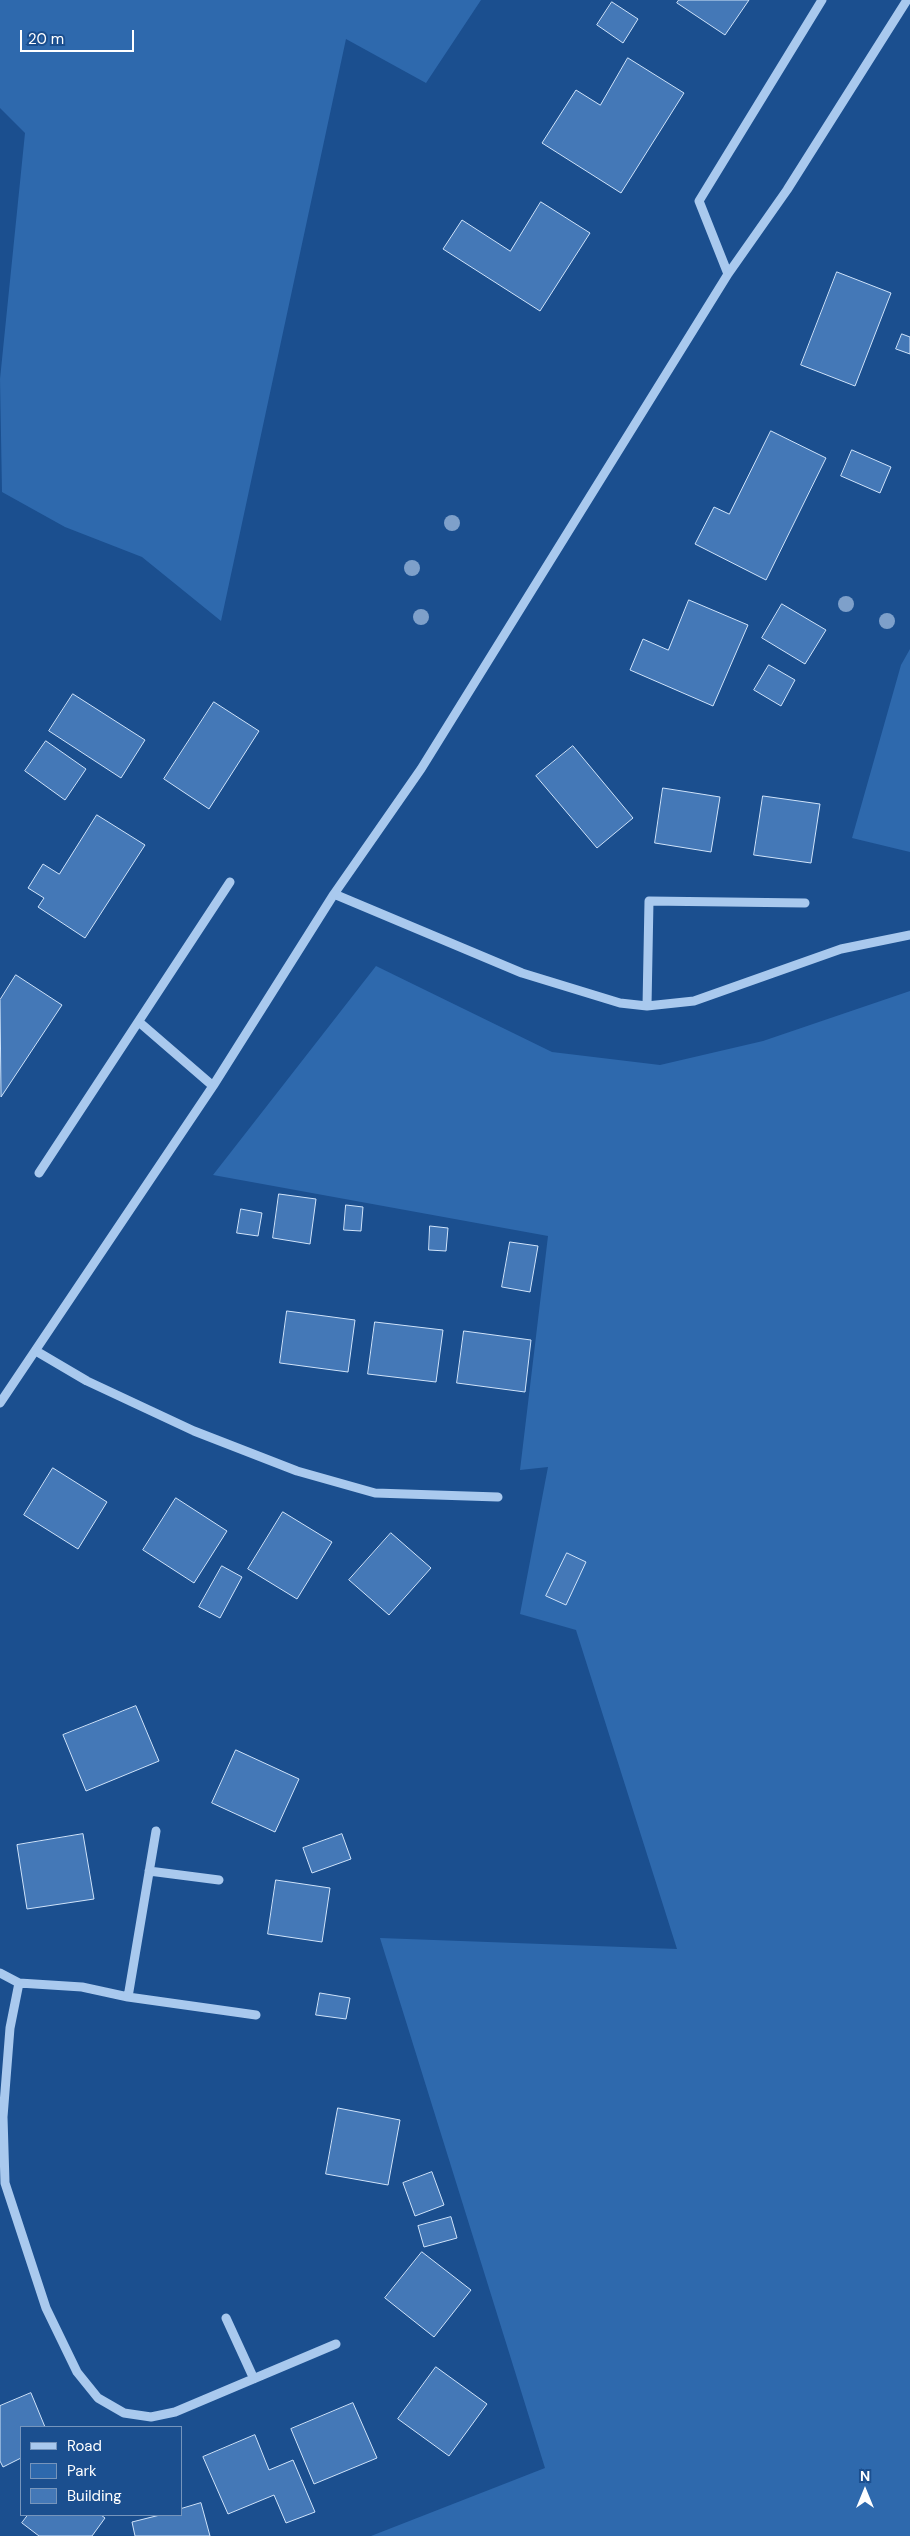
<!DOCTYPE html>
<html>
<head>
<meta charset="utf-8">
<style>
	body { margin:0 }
	#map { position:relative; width:910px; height:2536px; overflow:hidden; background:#1b4f8f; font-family:"DM Sans",sans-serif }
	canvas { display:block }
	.legend { position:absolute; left:20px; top:2426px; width:162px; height:90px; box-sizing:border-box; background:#1b4f8f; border:1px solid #7695bc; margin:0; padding:6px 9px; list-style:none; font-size:15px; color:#fff }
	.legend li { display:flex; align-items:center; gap:10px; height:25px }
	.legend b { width:25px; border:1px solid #7695bc }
	.north { position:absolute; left:840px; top:2466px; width:50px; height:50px; -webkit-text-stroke:4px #1b4f8f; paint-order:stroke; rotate:0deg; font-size:14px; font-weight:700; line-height:20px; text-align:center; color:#fff }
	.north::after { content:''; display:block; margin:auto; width:18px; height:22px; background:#fff; clip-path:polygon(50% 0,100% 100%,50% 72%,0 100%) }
	.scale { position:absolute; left:20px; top:30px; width:114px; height:22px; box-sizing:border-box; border:2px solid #fff; border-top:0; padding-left:6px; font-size:15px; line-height:18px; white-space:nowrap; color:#fff; -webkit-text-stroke:4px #1b4f8f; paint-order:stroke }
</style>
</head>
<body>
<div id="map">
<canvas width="910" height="2536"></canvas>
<ul class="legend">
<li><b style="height:6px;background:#a9c9ee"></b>Road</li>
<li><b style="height:14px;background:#2e69ad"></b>Park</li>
<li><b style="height:14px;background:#4478b7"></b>Building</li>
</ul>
<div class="north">N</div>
<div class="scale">20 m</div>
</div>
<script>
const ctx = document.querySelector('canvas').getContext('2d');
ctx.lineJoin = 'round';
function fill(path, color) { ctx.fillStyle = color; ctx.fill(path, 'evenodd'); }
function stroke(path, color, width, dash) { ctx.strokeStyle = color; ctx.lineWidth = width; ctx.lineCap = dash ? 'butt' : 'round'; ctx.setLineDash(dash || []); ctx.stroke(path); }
fill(new Path2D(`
	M0,0H481L426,83L346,39L221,621L142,557L65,527L2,492L0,379L25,133L0,108Z
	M910,649V852L852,838L901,665Z
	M376,966L552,1052L660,1065L763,1041L910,991V2536H371L545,2468L380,1938L677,1949L576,1630L520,1614L548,1467L520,1470L548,1236L213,1175Z`), '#2e69ad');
const building = new Path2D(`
	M679,0H749L725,35L677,3Z
	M612,2L638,19L623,43L597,25Z
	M628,58L684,93L621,193L542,143L576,90L600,105Z
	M541,202L590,233L540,311L443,249L462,220L510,251Z
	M837,272L891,293L855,386L801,365Z
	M902,334L910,337V354L896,349Z
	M771,431L826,458L766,580L695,544L714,507L729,514Z
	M852,450L891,467L880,493L841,476Z
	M689,600L748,625L713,706L630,670L643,639L668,650Z
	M782,604L826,630L805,664L762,638Z
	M769,665L795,680L781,706L754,690Z
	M73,694L145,740L121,778L49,731Z
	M214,702L259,731L209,809L164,779Z
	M46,741L86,769L65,800L25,771Z
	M573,746L633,818L597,848L536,776Z
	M663,788L720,797L711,852L655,843Z
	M763,796L820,804L811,863L754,855Z
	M97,815L145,845L85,938L38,907L44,898L28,888L43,864L59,874Z
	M16,975L62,1005L1,1097L0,1000Z
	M279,1194L316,1199L310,1244L273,1238Z
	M346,1205L363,1207L361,1231L344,1230Z
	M241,1209L262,1213L258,1236L237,1233Z
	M430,1226L448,1228L446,1251L429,1250Z
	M510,1242L538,1246L530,1292L502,1287Z
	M287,1311L355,1320L348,1372L280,1363Z
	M375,1322L443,1330L436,1382L368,1374Z
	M464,1331L531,1340L525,1392L457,1383Z
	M53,1468L107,1502L78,1549L24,1515Z
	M176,1498L227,1531L194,1583L143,1550Z
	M283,1512L332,1542L297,1599L248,1569Z
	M391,1533L431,1568L389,1615L349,1580Z
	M567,1553L586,1562L566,1605L546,1596Z
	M222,1566L242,1577L220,1618L199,1607Z
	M136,1706L159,1761L86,1791L63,1735Z
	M236,1750L299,1779L275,1832L212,1803Z
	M83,1834L94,1899L27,1909L17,1845Z
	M342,1834L351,1859L312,1873L303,1848Z
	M276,1880L330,1888L322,1942L268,1934Z
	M320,1993L350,1998L346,2019L316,2015Z
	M338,2108L400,2120L388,2185L326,2174Z
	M432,2172L444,2205L415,2216L403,2183Z
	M451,2217L457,2238L424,2247L418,2226Z
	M422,2252L471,2290L434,2337L385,2298Z
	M436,2367L487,2404L449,2456L398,2419Z
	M31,2393L45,2427H21V2458L3,2467L0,2461V2406Z
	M353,2403L377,2458L314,2484L291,2429Z
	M255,2435L269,2470L293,2460L315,2512L286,2523L274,2495L228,2514L203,2457Z
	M201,2503L210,2536H135L132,2522L160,2515H181V2509Z
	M28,2515H101L105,2518L92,2536H39L22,2523Z`);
fill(building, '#4478b7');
stroke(building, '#cfe3fa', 1);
stroke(new Path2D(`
	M728,274L699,201L822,0
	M334,894L522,973L620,1003L647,1006L694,1001L841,949L910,935
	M647,1006L649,901L805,903
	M139,1022L213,1086
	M39,1173L230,882
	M36,1351L87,1381L194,1431L297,1471L375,1493L498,1497
	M0,1403L213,1086L334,894L421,769L728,274L787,190L907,0
	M156,1831L128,1997L256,2015
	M149,1871L219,1880
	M0,1973L19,1983L82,1987L128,1997
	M19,1983L10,2028L3,2117L5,2183L46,2308L77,2372L98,2398L124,2413L151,2417L175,2412L336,2344
	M226,2318L254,2379`), '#a9c9ee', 9);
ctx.fillStyle = '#7ea0ca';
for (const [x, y] of [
	[452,523],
	[412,568],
	[846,604],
	[421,617],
	[887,621]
]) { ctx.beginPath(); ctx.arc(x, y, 8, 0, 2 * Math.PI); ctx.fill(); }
</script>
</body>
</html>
